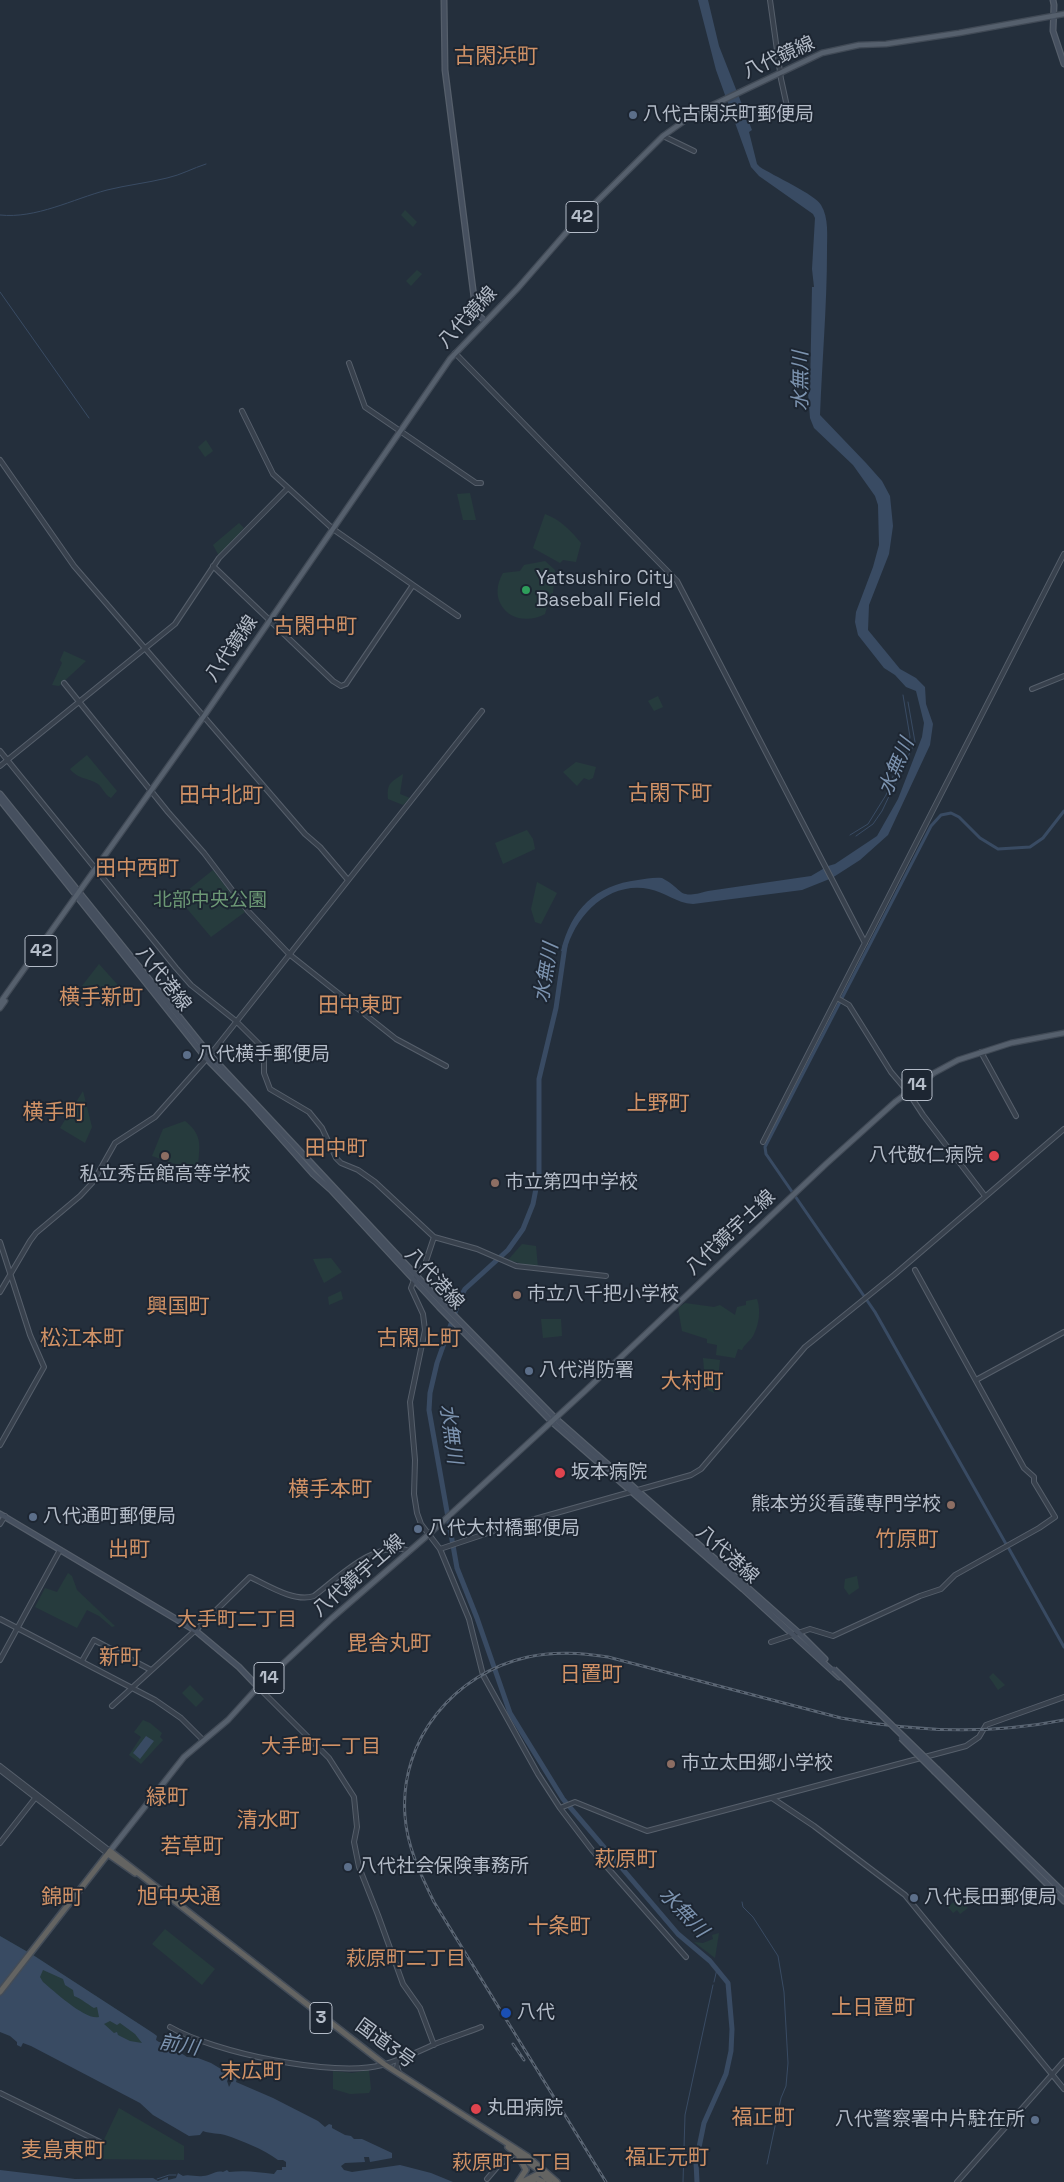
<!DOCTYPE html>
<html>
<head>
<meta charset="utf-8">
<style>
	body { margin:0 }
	canvas { display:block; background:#242f3c }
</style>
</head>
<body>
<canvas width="1064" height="2182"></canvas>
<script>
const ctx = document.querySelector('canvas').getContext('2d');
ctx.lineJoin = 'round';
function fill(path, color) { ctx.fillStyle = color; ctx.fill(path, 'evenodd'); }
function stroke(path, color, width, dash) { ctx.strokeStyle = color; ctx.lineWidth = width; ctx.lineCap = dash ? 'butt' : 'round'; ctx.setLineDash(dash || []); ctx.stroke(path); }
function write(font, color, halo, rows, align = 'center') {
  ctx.font = font + ' "Space Grotesk","Noto Sans JP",sans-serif'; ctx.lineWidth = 4; ctx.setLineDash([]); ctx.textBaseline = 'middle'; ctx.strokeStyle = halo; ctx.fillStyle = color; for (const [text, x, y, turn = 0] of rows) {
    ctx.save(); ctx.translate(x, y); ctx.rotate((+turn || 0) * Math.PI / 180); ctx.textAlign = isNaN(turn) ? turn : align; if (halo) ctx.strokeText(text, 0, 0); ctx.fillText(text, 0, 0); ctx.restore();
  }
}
fill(new Path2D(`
	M405,210L417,222L413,227L401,215Z
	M417,270L422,274L411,286L406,281Z
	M206,440L213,451L205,457L198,447Z
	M470,493L476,520H463L457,494Z
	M545,514C561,520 570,530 581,543L576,562L563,560L560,563L533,548Z
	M239,523L244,528L219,556L213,545Z
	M545,561L555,570L553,593H551L545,614C515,630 485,604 503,573L520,571L524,565Z
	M64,651L86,661L59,686L52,685L62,663L60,660Z
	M658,696L663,707L654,711L648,701Z
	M87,755L117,791L111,798C104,794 103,788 98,784C87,777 79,780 70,769Z
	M576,762L596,767L593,778L589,780L584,778L577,786L563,772Z
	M403,774L400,794L410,798L403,805L388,799C387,783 390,783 403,774Z
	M527,830L533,839L535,849L503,864L495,843Z
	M213,870L245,912L211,937L178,898Z
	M537,882L557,893L541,924L535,922L531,909Z
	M99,964L117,984L114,999L78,991Z
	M83,1091L92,1127L85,1143L60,1128Z
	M185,1121C204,1136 199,1147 198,1168L181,1166L152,1156L163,1129Z
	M522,1244L536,1246L538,1268L508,1260Z
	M331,1258L342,1272L324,1283L313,1259Z
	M341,1291L343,1299L329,1305L328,1297Z
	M757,1299C761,1310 759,1324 754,1334C751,1341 745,1343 742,1350L738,1349L735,1358L716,1355L717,1345L707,1343V1339L682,1331L678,1308L685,1303L714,1307L720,1305L735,1315L737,1307L746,1305V1301Z
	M541,1319H561L562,1336L543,1338Z
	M703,1358L720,1360L718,1380L714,1393L708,1390L705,1381Z
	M68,1573L72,1576L77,1590L115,1626L112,1627L99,1616L87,1610L77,1628L35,1607L45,1588L57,1592Z
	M857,1576L859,1588L849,1595L844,1588L845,1579Z
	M993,1673L1005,1685L998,1690L989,1677Z
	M190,1685L204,1699L196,1707L182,1693Z
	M143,1720L150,1723L162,1733L160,1737L163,1740L141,1764L129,1755L141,1737L134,1732Z
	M958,1898L968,1908L960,1914L957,1910L953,1913L948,1907Z
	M165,1929L215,1969L202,1985L152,1944Z
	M719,1933L715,1958L694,1942L703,1943L713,1939L712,1935Z
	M0,1936L33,1955L145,2028L147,2039L136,2050L28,1978Z
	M369,2070L371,2089L369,2093L350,2094L333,2089V2071L352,2073Z
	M119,2108L184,2146V2160L99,2159L104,2148L101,2146Z`), '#263b3d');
fill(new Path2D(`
	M698,0H708L719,46L752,130L749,132L757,164L760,167C772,175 816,195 821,205C829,218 827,236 827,251C827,305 822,361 820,415L866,463L882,481L890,496L893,526L889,554L869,605L868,630L900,669L916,678L925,687L926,704L933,724L930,745L888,835L860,860L832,878L802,890L693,904C676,903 665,892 649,889C609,881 575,915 566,952L561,951C571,910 595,885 638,880C646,879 654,877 662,878C685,890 676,900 708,891L811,876L828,866L835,864L877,836L898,799L922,737L924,723L916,691L906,687L895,675L884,668L858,635L855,622L856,612L873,567L879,545L878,505L875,496L853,465L814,428L810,418L808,393L810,392L812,287H814L812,269L815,218L813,214L759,176L751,167L716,70Z
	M146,1736L154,1741L140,1759L133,1753Z
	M0,1936L33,1955L153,2033L157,2036L156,2040L159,2042L166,2043L187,2057L198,2058L211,2063L226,2072L228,2071L232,2073L227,2081L229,2087L234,2077L237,2078L236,2082L273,2098L318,2121L325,2127L329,2124L332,2125V2128L345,2135L351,2136L354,2139H362L392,2153V2158L370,2162L369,2157H364L365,2162L345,2163L341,2166L344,2170L352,2172L400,2165L431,2173L453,2182H0V2170L75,2179L153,2178L158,2181L168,2177V2180L176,2178L178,2173L183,2176C188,2174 196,2177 203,2176C211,2176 215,2170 223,2172L227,2170L229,2172C245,2170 258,2172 274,2174L277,2170H282V2167H286V2162L283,2160H278C263,2149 243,2141 225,2135C220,2133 210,2134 203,2131L200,2135L189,2136L153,2115L140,2103L31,2046L23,2043L21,2047L17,2045V2042L10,2036L0,2032ZM43,1970L63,1979L65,1985L73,1990L74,1996C82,1999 87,2004 94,2008L97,2007L99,2017C86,2021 54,1991 43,1982L40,1977ZM110,2021L117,2025L120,2023L135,2034L142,2043L130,2041L118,2035L117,2032L114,2033L104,2024Z`), '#394b63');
stroke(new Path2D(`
	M0,215C36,219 73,199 107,190C127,185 147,183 167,178C181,175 193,168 206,164
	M0,292L89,418
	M850,835L868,824L886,795L895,771L907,750L910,737L903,695
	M856,836L873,824L882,811L915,742L908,702
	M742,1902L743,1907L753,1917L778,1956L784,1992L788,2063L786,2086L781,2098L767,2164
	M714,1982L717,1969
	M157,2179L169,2175H176
	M683,2182L685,2115L713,1985`), '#394b63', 1);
stroke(new Path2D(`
	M1006,1544L875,1312L766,1154L765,1147L931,826L941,815L951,813L959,817L980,838L998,849L1030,847L1043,838L1064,811
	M1008,1547L1064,1647`), '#394b63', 3);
stroke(new Path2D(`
	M565,946L556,1008L539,1079V1173L533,1204L523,1229L508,1250L465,1289L461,1296L437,1363L430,1393L429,1410L457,1568L477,1618L510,1713L563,1799L678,1934L710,1961L728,1983L732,2029L731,2051L726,2074L704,2123L696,2162L697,2182`), '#394b63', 5);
const tertiary = new Path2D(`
	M770,0L781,79L788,111
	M663,136L694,151
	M455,353L677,581L865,943
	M349,363L365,407L476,483H481
	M0,460L74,566L305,834L320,847L348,880
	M213,566L333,681L341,686L346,684L413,585L333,529L273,474L242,411
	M413,585L458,616
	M64,683L168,812L204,853L248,911L289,954L396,1039L446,1066
	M1032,689L1064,676
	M0,751L176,968L191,985L236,1021L260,1045L264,1050V1073L270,1089L309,1112L322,1128L336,1158L341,1163L358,1170L375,1182L434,1237L477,1249L516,1266L606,1276
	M0,766L175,624L219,558L288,488
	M837,998L849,1005L891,1072L908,1092L923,1115L985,1196
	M981,1052L1016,1116
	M763,1142L1064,554
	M434,1237L425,1264L414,1280L411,1288L423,1314L425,1330L410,1402L415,1460L414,1494L417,1513L421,1524L440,1549
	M0,1242L30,1335L44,1367L0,1445
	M0,1292L30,1241L36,1233L80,1196L93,1182L115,1143L155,1117L210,1055L482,711
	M976,1380L1064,1332
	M0,1524L5,1516
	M0,1619L155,1700L181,1718L203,1740
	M771,1642L810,1629L833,1636L920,1596L941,1589L955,1575L1039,1528L1055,1517L1034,1482V1477L1024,1468L915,1270
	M0,1660L60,1550
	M82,1661L94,1640L151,1670
	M258,1687L329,1758L354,1797L357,1827L354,1842L359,1867L378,1915L403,1984L420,2008L434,2045
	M112,1706L199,1627L250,1577C267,1585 295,1603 314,1596C339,1577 377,1538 410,1551
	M0,1766L110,1851
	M0,1770L108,1854
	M772,1798L814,1826L905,1895L1064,2089
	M560,1808L575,1802L647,1831L966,1746L979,1737L986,1725L1064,1697
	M0,1843L36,1797
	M686,1957L592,1850L560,1808L538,1774L483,1675L469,1619L440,1549L503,1528L691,1475L701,1469L805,1347L894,1275L1064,1129
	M170,2027C213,2052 334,2078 382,2065C400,2060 418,2052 435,2044C450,2038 466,2033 481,2027
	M399,2073L397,2067L399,2059
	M0,2093L100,2142
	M487,2179L499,2165L517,2152
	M957,2182L1064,2061`);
const secondary = new Path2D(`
	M444,0L445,70L476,313L485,321
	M1053,0L1054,5L1053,31L1064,64
	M0,794L210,1055L442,1303L555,1418L748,1588L799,1633L825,1659
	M0,800L206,1058L248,1101L313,1174L331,1190L439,1307L551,1421L743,1589L839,1677
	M0,1514L196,1631L239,1667L258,1687
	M938,1770L1064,1893
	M935,1772L1064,1901`);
const primary = new Path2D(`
	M0,1003L204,716L450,359L518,288L571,227L663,136L694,114L822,53L859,45L886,44L959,33L1064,14
	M0,1008L5,1001
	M110,1851L184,1757L228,1720L258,1687L332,1618L428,1535L585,1391L826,1164L895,1102L934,1073L958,1060L1011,1043L1064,1033`);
const trunk = new Path2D(`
	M108,1854L135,1873
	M0,1992L110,1851L384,2064L527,2156L557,2182
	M508,2147L536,2168L550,2182
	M528,2181L537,2179L543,2182
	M518,2182L526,2170L519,2157
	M522,2182L542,2172`);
stroke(tertiary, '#565f6b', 6);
stroke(secondary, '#565f6b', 7);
stroke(primary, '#414a56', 7);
stroke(trunk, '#434c58', 8);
stroke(tertiary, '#38414d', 4);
stroke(secondary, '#46505f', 4.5);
stroke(primary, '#56606d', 4.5);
stroke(trunk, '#646462', 5);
const rail = new Path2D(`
	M513,2044L524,2060
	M606,2182L434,1902C421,1875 407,1847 405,1816C399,1739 455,1673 528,1657C555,1651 581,1653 608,1657L841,1718C916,1732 989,1735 1064,1720`);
stroke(rail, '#5a6573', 3);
stroke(rail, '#1d2632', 1, [4]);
const secondaryBridge = new Path2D(`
	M834,1669L938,1770
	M901,1738L935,1772`);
stroke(secondaryBridge, '#565f6b', 7, []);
stroke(secondaryBridge, '#46505f', 4.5);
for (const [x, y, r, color] of [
	[633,115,5,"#5c6f8a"],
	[526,590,5,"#2e9e5b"],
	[187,1055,5,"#5c6f8a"],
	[165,1156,5,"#8d6e63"],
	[994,1156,6,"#e0444e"],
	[495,1183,5,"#8d6e63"],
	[517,1295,5,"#8d6e63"],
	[529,1371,5,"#5c6f8a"],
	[560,1473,6,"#e0444e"],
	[951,1505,5,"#8d6e63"],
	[33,1517,5,"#5c6f8a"],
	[418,1529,5,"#5c6f8a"],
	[671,1764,5,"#8d6e63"],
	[348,1867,5,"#5c6f8a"],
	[914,1898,5,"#5c6f8a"],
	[506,2013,6,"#1a4fb4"],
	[476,2109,6,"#e0444e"],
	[1035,2120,5,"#5c6f8a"]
]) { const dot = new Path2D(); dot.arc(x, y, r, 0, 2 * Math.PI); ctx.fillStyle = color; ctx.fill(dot); stroke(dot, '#1d2632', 2); }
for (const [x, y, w] of [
	[582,217,32],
	[41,951,32],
	[917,1085,30],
	[269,1678,30],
	[321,2018,22]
]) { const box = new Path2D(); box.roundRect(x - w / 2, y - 15.5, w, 31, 4); ctx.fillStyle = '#1d2632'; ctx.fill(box); stroke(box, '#b4bcc8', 1); }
write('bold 18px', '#b4bcc8', null, [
	["42",582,217],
	["42",41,951],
	["14",917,1085],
	["14",269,1678],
	["3",321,2018]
]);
write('19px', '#b4bcc8', '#1d2632', [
	["八代鏡線",779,58,-24],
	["八代鏡線",468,318,-47],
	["八代鏡線",232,649,-55],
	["八代港線",163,979,52],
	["八代鏡宇土線",731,1233,-43],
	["八代港線",434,1279,47],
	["八代港線",727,1555,42],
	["八代鏡宇土線",359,1576,-41],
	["国道3号",385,2044,36]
]);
write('19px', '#b4bcc8', '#1d2632', [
	["八代古閑浜町郵便局",643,115],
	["Yatsushiro City",536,579],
	["Baseball Field",536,601],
	["八代横手郵便局",197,1055],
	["八代敬仁病院",983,1156,"right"],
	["私立秀岳館高等学校",165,1175,"center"],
	["市立第四中学校",505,1183],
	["市立八千把小学校",527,1295],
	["八代消防署",539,1371],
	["坂本病院",571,1473],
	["熊本労災看護専門学校",941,1505,"right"],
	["八代通町郵便局",43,1517],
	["八代大村橋郵便局",428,1529],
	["市立太田郷小学校",681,1764],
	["八代社会保険事務所",358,1867],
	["八代長田郵便局",924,1898],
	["八代",517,2013],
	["丸田病院",487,2109],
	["八代警察署中片駐在所",1025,2120,"right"]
], 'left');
write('19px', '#6c9875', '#1d2632', [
	["北部中央公園",210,901]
]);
write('italic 20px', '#7c93af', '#1d2632', [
	["水無川",802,381,-90],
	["水無川",897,767,-67],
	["水無川",547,973,-80],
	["水無川",450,1434,82],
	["水無川",683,1913,46],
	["前川",179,2046,10]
]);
write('20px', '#d19266', '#1d2632', [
	["大手町二丁目",237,1621],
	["大手町一丁目",321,1748],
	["萩原町二丁目",406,1960],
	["萩原町一丁目",512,2164]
]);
write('21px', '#d19266', '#1d2632', [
	["古閑浜町",496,57],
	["古閑中町",315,627],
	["古閑下町",670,794],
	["田中北町",221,796],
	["田中西町",137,869],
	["横手新町",101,998],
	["田中東町",360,1006],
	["上野町",658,1104],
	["横手町",54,1113],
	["田中町",336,1149],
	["興国町",178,1307],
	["松江本町",82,1339],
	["古閑上町",419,1339],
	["大村町",692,1382],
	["横手本町",330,1490],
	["竹原町",907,1540],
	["出町",129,1550],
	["毘舎丸町",389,1644],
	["新町",120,1658],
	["日置町",591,1675],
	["緑町",167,1798],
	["清水町",268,1821],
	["若草町",192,1847],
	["萩原町",626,1860],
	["旭中央通",179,1897],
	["錦町",62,1898],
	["十条町",559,1927],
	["上日置町",873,2008],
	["末広町",252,2072],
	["福正町",763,2118],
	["麦島東町",63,2151],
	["福正元町",667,2158]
]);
</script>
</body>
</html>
